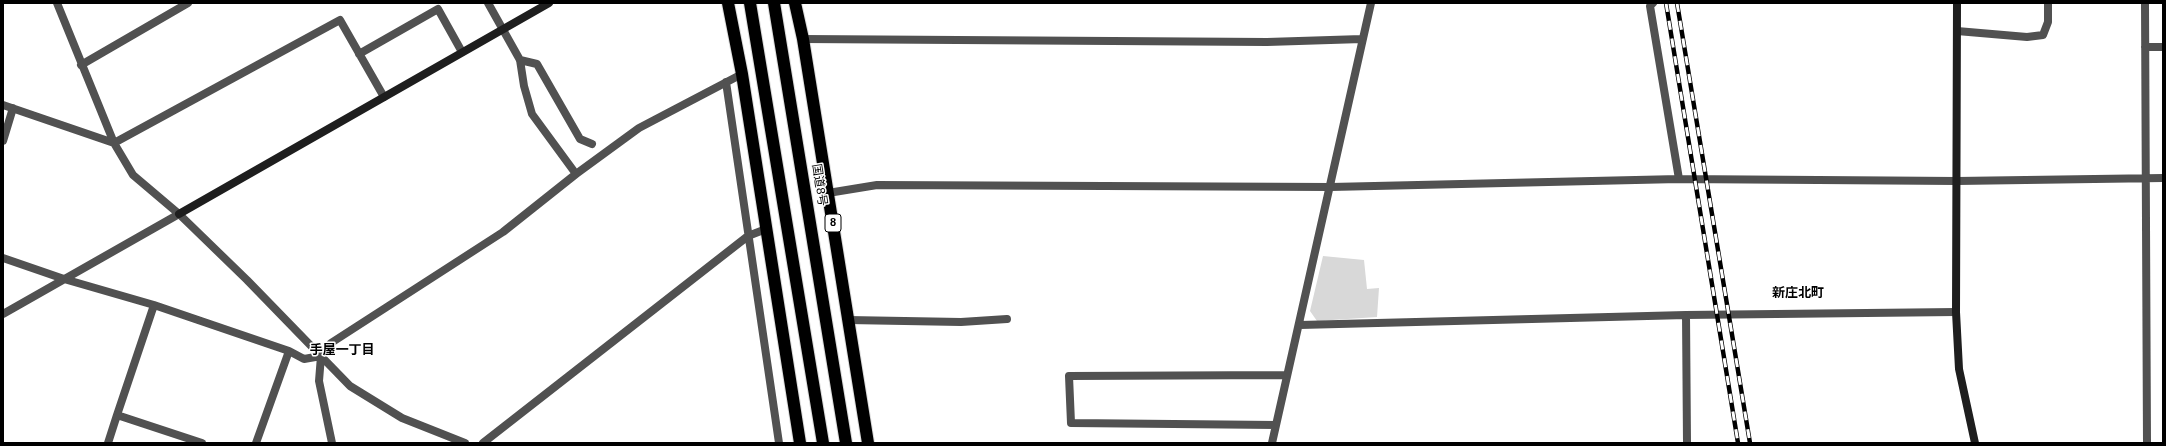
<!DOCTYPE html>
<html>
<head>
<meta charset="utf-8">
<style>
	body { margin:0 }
	#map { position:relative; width:2166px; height:446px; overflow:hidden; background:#fff; font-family:Helvetica,sans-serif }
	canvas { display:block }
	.frame { position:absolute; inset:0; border:4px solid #000; pointer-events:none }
</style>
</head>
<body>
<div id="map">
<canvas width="2166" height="446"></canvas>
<div class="frame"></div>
</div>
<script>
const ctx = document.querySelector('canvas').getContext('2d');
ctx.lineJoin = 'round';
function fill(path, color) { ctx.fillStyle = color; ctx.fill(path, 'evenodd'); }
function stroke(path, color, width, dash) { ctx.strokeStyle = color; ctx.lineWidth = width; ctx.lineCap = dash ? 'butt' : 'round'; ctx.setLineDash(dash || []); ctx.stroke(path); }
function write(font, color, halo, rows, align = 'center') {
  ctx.font = font + ' Helvetica,"Noto Sans JP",sans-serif'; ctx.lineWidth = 3; ctx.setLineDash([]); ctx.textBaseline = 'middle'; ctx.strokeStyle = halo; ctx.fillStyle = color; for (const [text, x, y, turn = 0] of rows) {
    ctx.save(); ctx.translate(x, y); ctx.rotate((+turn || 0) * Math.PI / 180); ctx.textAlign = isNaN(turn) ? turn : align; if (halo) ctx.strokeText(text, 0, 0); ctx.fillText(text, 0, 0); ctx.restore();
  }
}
fill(new Path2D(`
	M1323,256L1364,260L1367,289L1379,288L1377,317L1317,321L1310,311Z`), '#d8d8d8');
const highway = new Path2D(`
	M728,3L742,74L800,443
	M750,3L823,443
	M774,3L846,443
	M795,3L803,39L868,443`);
stroke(highway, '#dbdbdb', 14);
stroke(new Path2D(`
	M1957,31L2027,37L2043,35L2048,22V3`), '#515151', 8);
stroke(new Path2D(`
	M57,3L114,143L133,175L179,214L247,280L350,386L402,418L465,443
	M488,3L520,60L524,86L532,114L576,174
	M1653,3L1650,6L1679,179
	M2145,3L2147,443
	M803,39L1267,42L1362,39
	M2145,47H2163
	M359,54L438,9L462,52
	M520,60L537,64L580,139L592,144
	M81,65L188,3
	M726,82L779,443
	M3,105L114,143L340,20L384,97
	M3,141L13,108
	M828,193L877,185L1331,187L1679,179L1957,181L2163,178
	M3,258L64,279L154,305L289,351L304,359L321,356L331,343L503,232L576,174L639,128L742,74
	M154,305L117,415L202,443
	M3,314L179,214
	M1686,315L1687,443
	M848,320L961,322L1007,319
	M1300,325L1686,315L1956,312
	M321,356L319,381L332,443
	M1276,425L1071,423L1069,376L1286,375
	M108,443L117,415
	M256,443L289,351
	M483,443L748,236L766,229
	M1272,443L1371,3`), '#515151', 8);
stroke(new Path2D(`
	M1957,3L1956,312L1959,369L1975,443
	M179,214L549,3`), '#1e1e1e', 8);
stroke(highway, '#000', 12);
const rail = new Path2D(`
	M1666,3L1738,443
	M1677,3L1750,443`);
stroke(rail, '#000', 4.5);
stroke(rail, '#fff', 3, [9]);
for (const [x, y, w] of [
	[833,223,16]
]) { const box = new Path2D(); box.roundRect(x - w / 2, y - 9, w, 18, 3); ctx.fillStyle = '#fff'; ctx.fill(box); stroke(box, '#000', 1); }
write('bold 11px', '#000', null, [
	["8",833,223]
]);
write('12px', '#000', '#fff', [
	["国道8号",819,185,81]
]);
write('bold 13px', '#000', '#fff', [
	["新庄北町",1798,293],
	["手屋一丁目",342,350]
]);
</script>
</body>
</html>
